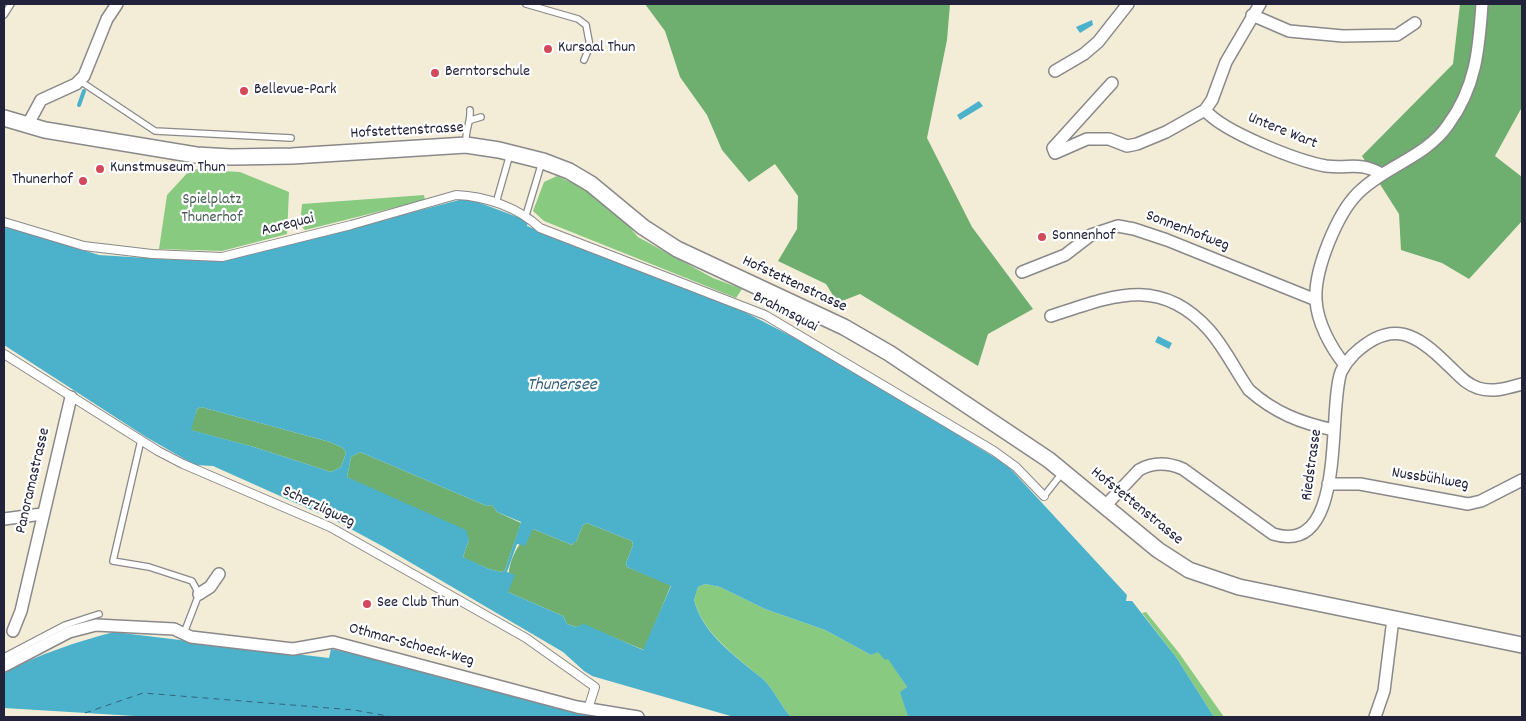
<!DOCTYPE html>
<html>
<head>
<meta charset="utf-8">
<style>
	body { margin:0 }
	#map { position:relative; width:1526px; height:721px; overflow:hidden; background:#f3edd8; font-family:Dekko,sans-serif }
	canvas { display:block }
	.frame { position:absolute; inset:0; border:5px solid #22223b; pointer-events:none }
</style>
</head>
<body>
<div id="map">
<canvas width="1526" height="721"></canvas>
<div class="frame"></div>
</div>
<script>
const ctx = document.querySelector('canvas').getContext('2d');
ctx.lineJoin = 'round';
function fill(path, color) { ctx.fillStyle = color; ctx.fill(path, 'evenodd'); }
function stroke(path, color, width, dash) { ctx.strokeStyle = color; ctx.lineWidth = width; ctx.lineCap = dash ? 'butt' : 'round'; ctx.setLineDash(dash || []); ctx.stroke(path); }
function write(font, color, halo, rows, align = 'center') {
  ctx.font = font + ' Dekko,sans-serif'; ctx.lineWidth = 4.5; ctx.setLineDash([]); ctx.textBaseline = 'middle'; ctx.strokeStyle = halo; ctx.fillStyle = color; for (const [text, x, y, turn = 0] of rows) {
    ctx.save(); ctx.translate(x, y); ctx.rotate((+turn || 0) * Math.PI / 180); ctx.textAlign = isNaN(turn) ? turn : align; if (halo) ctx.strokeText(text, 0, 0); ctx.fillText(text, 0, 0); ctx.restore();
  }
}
fill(new Path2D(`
	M191,169L240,172L289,192L287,234L222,251L159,249L167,195Z
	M557,176L584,188L616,211L638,237L713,278L742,289L736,298L544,221L533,211L544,182Z
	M424,195L425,200L305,230L300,225L302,204Z
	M705,584L720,587L765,609L825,630L871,655L878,651L888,658L907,687L901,692L908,717H791C781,706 774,690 764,680C738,658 703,634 694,600L698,587Z
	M1146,612L1179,653L1224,717H1214L1176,657L1142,613Z`), '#89ca81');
fill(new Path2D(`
	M645,4H950L947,40L927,138L972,227L1033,309L988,334L978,366L860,294L842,301L834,297L826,284L778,261L797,229L798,196L775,164L749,182L722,150L707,115L680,77L665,31Z
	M1460,4H1522V107L1495,156L1522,177V221L1469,279L1442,263L1401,250L1399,214L1362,156L1453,64Z
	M201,407L330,442L343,448L346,453L341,467L331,472L254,447L190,430L197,409Z
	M360,452L487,506L492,505L497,512L521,523L505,570L502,572L489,569L466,559L463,557L469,540L347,477L351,457Z
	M587,523L632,541L633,545L626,563L627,567L671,585L644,650L584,625L576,627L567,624L563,616L508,592C507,564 513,549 533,529L572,545L574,542H576L583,525Z`), '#6eae6f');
fill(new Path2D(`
	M1092,20L1093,25L1080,33L1076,27Z
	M979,101L983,106L960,120L957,115Z
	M467,198L528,221L527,226L737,308L824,353L1007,465L1127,595L1126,601H1132L1176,657L1214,717H908L900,692L907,687L888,659L885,660L878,652L871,655L825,630L765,609L720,587L705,584L698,587L694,600C703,635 738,658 764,680C774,690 781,706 791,717H734L592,676L584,671L563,652L384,547L336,521L213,466L195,465L146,437L4,345V225L99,255L179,260L232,259ZM201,407L330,442L343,448L346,453L341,467L331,472L254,447L191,430L197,409ZM360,452L487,506L492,505L497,512L521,522L505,570L502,572L489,569L463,557L469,540L466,530L347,477L351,457ZM587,523L632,541L633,545L626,563L627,567L671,586L643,650L584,624L576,627L567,624L563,616L508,592L515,575L507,572L517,544L525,546L533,529L572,545L574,542H576L583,525Z
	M1158,336L1172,343L1169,349L1155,342Z
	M114,632L329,658L331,649L364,656L597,717H151L4,708V673C39,654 76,642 114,632Z`), '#4cb2cb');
stroke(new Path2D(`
	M79,105L84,91`), '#4cb2cb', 4);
stroke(new Path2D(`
	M85,713L143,693L354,710L393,717`), '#35637c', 1, [6, 5]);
const service = new Path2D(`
	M526,4L578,19L586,25L590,46L584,60
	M4,15L11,4
	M80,81L155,131L291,138
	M471,120L481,117
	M466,143C465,130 471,122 470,110
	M496,203L510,154
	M526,215L542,162
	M141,440L113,561L149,567L192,581L199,594L184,633
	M1044,496L1063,472
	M4,657L65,625L99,614`);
const pedestrian = new Path2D(`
	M4,222L84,246L152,254L222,257L351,225L456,195C486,196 519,208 540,228L765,315L994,451L1016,467L1044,496
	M4,354L158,451L183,464L330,527L526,638L595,687L588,709`);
const minor = new Path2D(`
	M1252,15L1289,31L1343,36L1397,35L1415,23
	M1055,71L1084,54L1098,42L1128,4
	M1112,83L1053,148L1055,153L1087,139H1109L1127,146L1137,144L1166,132L1205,110L1212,100L1226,62L1260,4
	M1205,110C1223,132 1298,161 1326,166C1350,169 1358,161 1382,174
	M27,126L41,100L76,84L84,76L107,19L117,4
	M1022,272L1065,255L1091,235L1118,226L1134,229L1167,240L1316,300
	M1051,316C1110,297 1159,274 1209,330C1225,348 1235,370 1249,390C1275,413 1301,423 1334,430
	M1345,365C1331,348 1317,322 1316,300C1314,270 1337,214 1358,193C1385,166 1426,157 1448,125C1476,87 1479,49 1482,4
	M1328,484H1360L1468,504L1481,501L1522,480
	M1105,506L1139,470C1153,462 1169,463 1183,469L1273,534C1348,557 1327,411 1341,372C1344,366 1349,359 1354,354C1392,318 1417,334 1448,365C1457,373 1465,384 1478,388C1492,393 1508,388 1522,384
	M4,519L42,514
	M199,594L210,587L219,574
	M13,631L21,611L71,397
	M4,666L69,632L96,625L174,629L191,637L293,649L333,642L577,707L638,717
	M1375,717L1384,691L1393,619`);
const secondary = new Path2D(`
	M4,118L45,130L196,155L231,157L292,156L466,145L499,150L543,161L569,171L591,184L643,227L677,249L844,327L889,353L1049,460L1158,550L1189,570L1239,587L1522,645`);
stroke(service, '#8a888a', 8);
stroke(pedestrian, '#8a888a', 10);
stroke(minor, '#8a888a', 14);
stroke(secondary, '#8a888a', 18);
stroke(service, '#fff', 5.5);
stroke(pedestrian, '#fff', 8);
stroke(minor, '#fff', 11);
stroke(secondary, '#fff', 15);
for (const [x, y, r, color] of [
	[548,49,5,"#d1495b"],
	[435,73,5,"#d1495b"],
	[244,91,5,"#d1495b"],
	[100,169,5,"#d1495b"],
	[83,181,5,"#d1495b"],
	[1042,237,5,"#d1495b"],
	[367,604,5,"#d1495b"]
]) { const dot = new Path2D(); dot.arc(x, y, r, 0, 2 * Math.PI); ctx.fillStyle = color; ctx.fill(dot); stroke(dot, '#fff', 2); }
write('16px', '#22223b', '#fff', [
	["Kursaal Thun",558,49],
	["Berntorschule",445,73],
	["Bellevue-Park",254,91],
	["Kunstmuseum Thun",110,169],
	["Thunerhof",73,181,"right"],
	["Sonnenhof",1052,237],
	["See Club Thun",377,604]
], 'left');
write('16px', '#22223b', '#fff', [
	["Hofstettenstrasse",407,132,-3],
	["Untere Wart",1282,132,22],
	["Aarequai",288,226,-14],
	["Sonnenhofweg",1187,232,21],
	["Hofstettenstrasse",794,285,25],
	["Brahmsquai",785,313,27],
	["Riedstrasse",1313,465,-82],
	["Nussbühlweg",1430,480,9],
	["Panoramastrasse",34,481,-77],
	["Hofstettenstrasse",1136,507,39],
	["Scherzligweg",318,508,25],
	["Othmar-Schoeck-Weg",411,646,15]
]);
write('16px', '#465d54', '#fff', [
	["Spielplatz",212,201],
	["Thunerhof",212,219]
]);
write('italic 18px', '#35637c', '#fff', [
	["Thunersee",562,387]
]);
</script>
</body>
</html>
